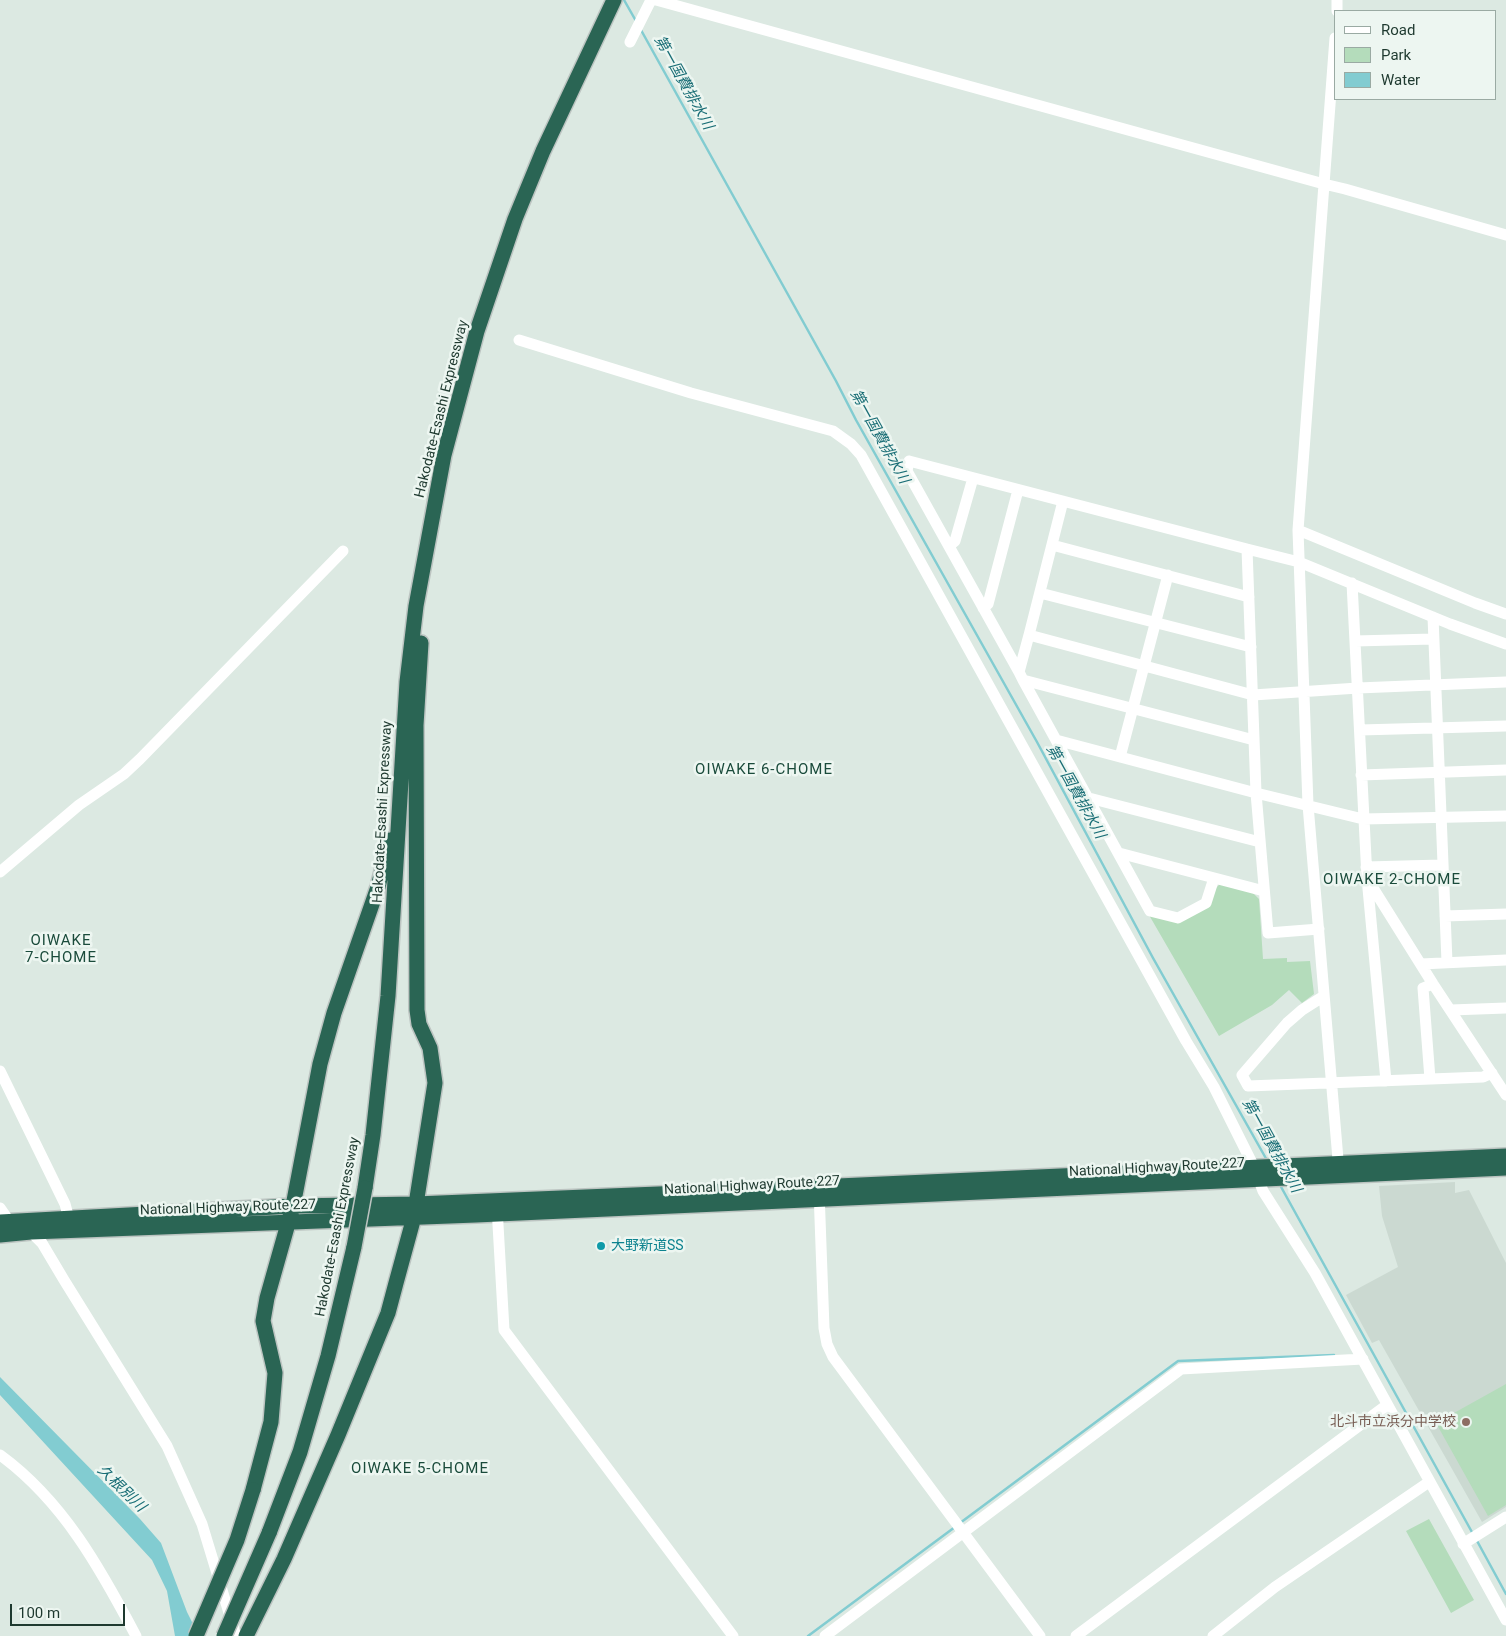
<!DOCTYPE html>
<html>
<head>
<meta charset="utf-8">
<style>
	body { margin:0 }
	#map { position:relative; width:1506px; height:1636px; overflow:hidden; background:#dce9e2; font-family:Roboto,sans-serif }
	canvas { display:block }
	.legend { position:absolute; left:1334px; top:10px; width:162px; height:90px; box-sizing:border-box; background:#edf6f1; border:1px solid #9aaaa3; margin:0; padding:6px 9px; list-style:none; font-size:15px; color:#1e392f }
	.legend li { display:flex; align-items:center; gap:10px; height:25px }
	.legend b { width:25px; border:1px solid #9aaaa3 }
	.scale { position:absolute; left:10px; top:1604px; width:115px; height:22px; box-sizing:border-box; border:2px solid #1e392f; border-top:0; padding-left:6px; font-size:15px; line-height:18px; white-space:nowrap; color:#1e392f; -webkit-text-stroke:4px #edf6f1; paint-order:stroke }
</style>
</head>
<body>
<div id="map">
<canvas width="1506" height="1636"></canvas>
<ul class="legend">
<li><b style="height:6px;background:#fff"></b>Road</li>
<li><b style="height:14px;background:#b4dcbb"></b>Park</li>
<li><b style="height:14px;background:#82ccd1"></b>Water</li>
</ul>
<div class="scale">100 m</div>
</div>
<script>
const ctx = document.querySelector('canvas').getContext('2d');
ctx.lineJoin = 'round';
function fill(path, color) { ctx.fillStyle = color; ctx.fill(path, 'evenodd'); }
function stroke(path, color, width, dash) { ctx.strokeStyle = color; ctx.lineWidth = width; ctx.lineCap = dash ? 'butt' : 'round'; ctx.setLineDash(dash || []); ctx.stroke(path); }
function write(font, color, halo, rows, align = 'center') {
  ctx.font = font + ' Roboto,"Noto Sans JP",sans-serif'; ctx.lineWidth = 5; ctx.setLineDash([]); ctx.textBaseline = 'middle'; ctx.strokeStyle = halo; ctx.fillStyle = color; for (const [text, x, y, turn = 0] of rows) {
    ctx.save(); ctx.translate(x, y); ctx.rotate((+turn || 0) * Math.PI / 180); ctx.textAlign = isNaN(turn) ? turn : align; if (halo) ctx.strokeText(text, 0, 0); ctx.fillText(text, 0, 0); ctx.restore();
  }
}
fill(new Path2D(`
	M1455,1182V1193L1469,1190L1506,1263V1507L1482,1522L1379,1340L1372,1343L1346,1295L1398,1267L1382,1216L1379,1186Z`), '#cbd9d1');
fill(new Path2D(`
	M1220,884L1252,892L1259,899L1263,959L1287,958V962L1310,961L1314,994L1302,1003L1289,990L1272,1005L1219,1036L1149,915L1179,923Z
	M1506,1384V1505L1488,1516L1436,1423Z
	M1429,1519L1474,1600L1451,1613L1406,1531Z`), '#b4dcbb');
fill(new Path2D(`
	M0,1377L140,1519L161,1543L187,1612L199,1636H175L167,1591L152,1560L0,1395Z`), '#82ccd1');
stroke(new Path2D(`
	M624,0L636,21
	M641,30L836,381L856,420L1037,742L1153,958L1268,1162
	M1280,1185L1473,1534
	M960,1523L1178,1361L1334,1355
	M1476,1539L1506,1594
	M808,1636L955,1527`), '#82ccd1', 2.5);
const highway = new Path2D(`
	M365,1188L373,1135L388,996L407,682L416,606L444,455L477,331L515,219L543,151L614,0
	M0,1222L293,1206L416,1204L682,1193L1506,1156
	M0,1235L31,1232L476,1215L1506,1168
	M253,1490L271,1422L275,1373L263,1321L267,1298L293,1206L320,1064L334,1013L378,887L390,840
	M269,1533L300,1452L328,1356L354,1247
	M246,1636L284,1559L338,1435L388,1313L396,1283L414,1217L435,1083L430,1048L419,1024L417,1010L416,725L421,643`);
stroke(highway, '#bcc4c1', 18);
stroke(new Path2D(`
	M656,0L1324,184L1345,189L1506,235
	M1337,11V0
	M1335,38L1298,530L1308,805L1339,1171
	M630,42L651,0
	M519,340L691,393L833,431L851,444L861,455L1186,1041L1214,1087L1254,1167L1263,1191L1315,1273L1506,1620
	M1298,530L1475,603L1506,614
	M1052,545L1249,597
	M949,546L955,541L973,478
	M1352,583L1367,878L1386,1081
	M1040,593L1251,647
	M983,608L988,604L1018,490
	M1433,617L1447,962
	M1029,635L1063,501
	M1355,641L1433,639
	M1019,672L907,471L909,461L1247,549
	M1023,680L1254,740
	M1360,730L1506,726
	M1056,740L1256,793L1363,819L1506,816
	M1120,757L1168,575
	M1361,775L1506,770
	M1089,798L1260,842
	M1119,853L1264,891
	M1366,867L1442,865
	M0,872L79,805L124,774L140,759L343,551
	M1214,878L1206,903L1178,918L1150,911L1023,680L1019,672L1029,635L1253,695L1358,688L1506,682
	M1368,880L1433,984L1506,1095
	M1445,916L1506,914
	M1319,929L1268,933L1256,793L1247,549L1299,562L1450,624L1506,644
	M1421,964L1506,960
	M1324,996L1302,1010L1287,1023L1242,1075L1248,1086L1483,1077L1492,1073
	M1451,1010L1506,1008
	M0,1071L65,1204L69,1219
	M1430,1079L1423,988L1433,984
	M819,1191L824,1328L827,1344L833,1357L1040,1636
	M497,1207L504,1330L733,1636
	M0,1208L9,1221L31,1232L42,1243L64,1280L167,1446L202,1524L236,1636
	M0,1455C63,1501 100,1568 136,1636
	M1463,1544L1506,1517
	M825,1636L1181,1369L1363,1359
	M1076,1636L1387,1405
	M1213,1636L1275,1587L1429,1482`), '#fff', 11);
stroke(highway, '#2a6554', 15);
const highwayBridge = new Path2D(`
	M354,1247L365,1188
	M196,1636L237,1540L253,1490
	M224,1636L269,1533`);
stroke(highwayBridge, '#bcc4c1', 18, []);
stroke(highwayBridge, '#2a6554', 15);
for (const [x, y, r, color] of [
	[601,1246,5,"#0f9aa8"],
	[1466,1422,5,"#8d6e63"]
]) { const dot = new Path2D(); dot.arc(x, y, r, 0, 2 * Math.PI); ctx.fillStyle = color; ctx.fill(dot); stroke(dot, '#edf6f1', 2); }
write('14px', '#1e392f', '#edf6f1', [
	["Hakodate-Esashi Expressway",442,409,-76],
	["Hakodate-Esashi Expressway",383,812,-87],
	["National Highway Route 227",1157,1168,-3],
	["National Highway Route 227",752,1186,-3],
	["National Highway Route 227",228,1208,-2],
	["Hakodate-Esashi Expressway",338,1227,-79]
]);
write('14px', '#0d838f', '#edf6f1', [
	["大野新道SS",611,1246]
], 'left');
write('14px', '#785e54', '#edf6f1', [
	["北斗市立浜分中学校",1456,1422]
], 'right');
write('italic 15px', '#186d75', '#edf6f1', [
	["第一国費排水川",683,83,61],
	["第一国費排水川",879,437,61],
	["第一国費排水川",1075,792,61],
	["第一国費排水川",1271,1146,61],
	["久根別川",121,1489,44]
]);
ctx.letterSpacing = '1px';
write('15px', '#1a4b3b', '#edf6f1', [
	["OIWAKE 6-CHOME",764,770],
	["OIWAKE 2-CHOME",1392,880],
	["OIWAKE",61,941],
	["7-CHOME",61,958],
	["OIWAKE 5-CHOME",420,1469]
]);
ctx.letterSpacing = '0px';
</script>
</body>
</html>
